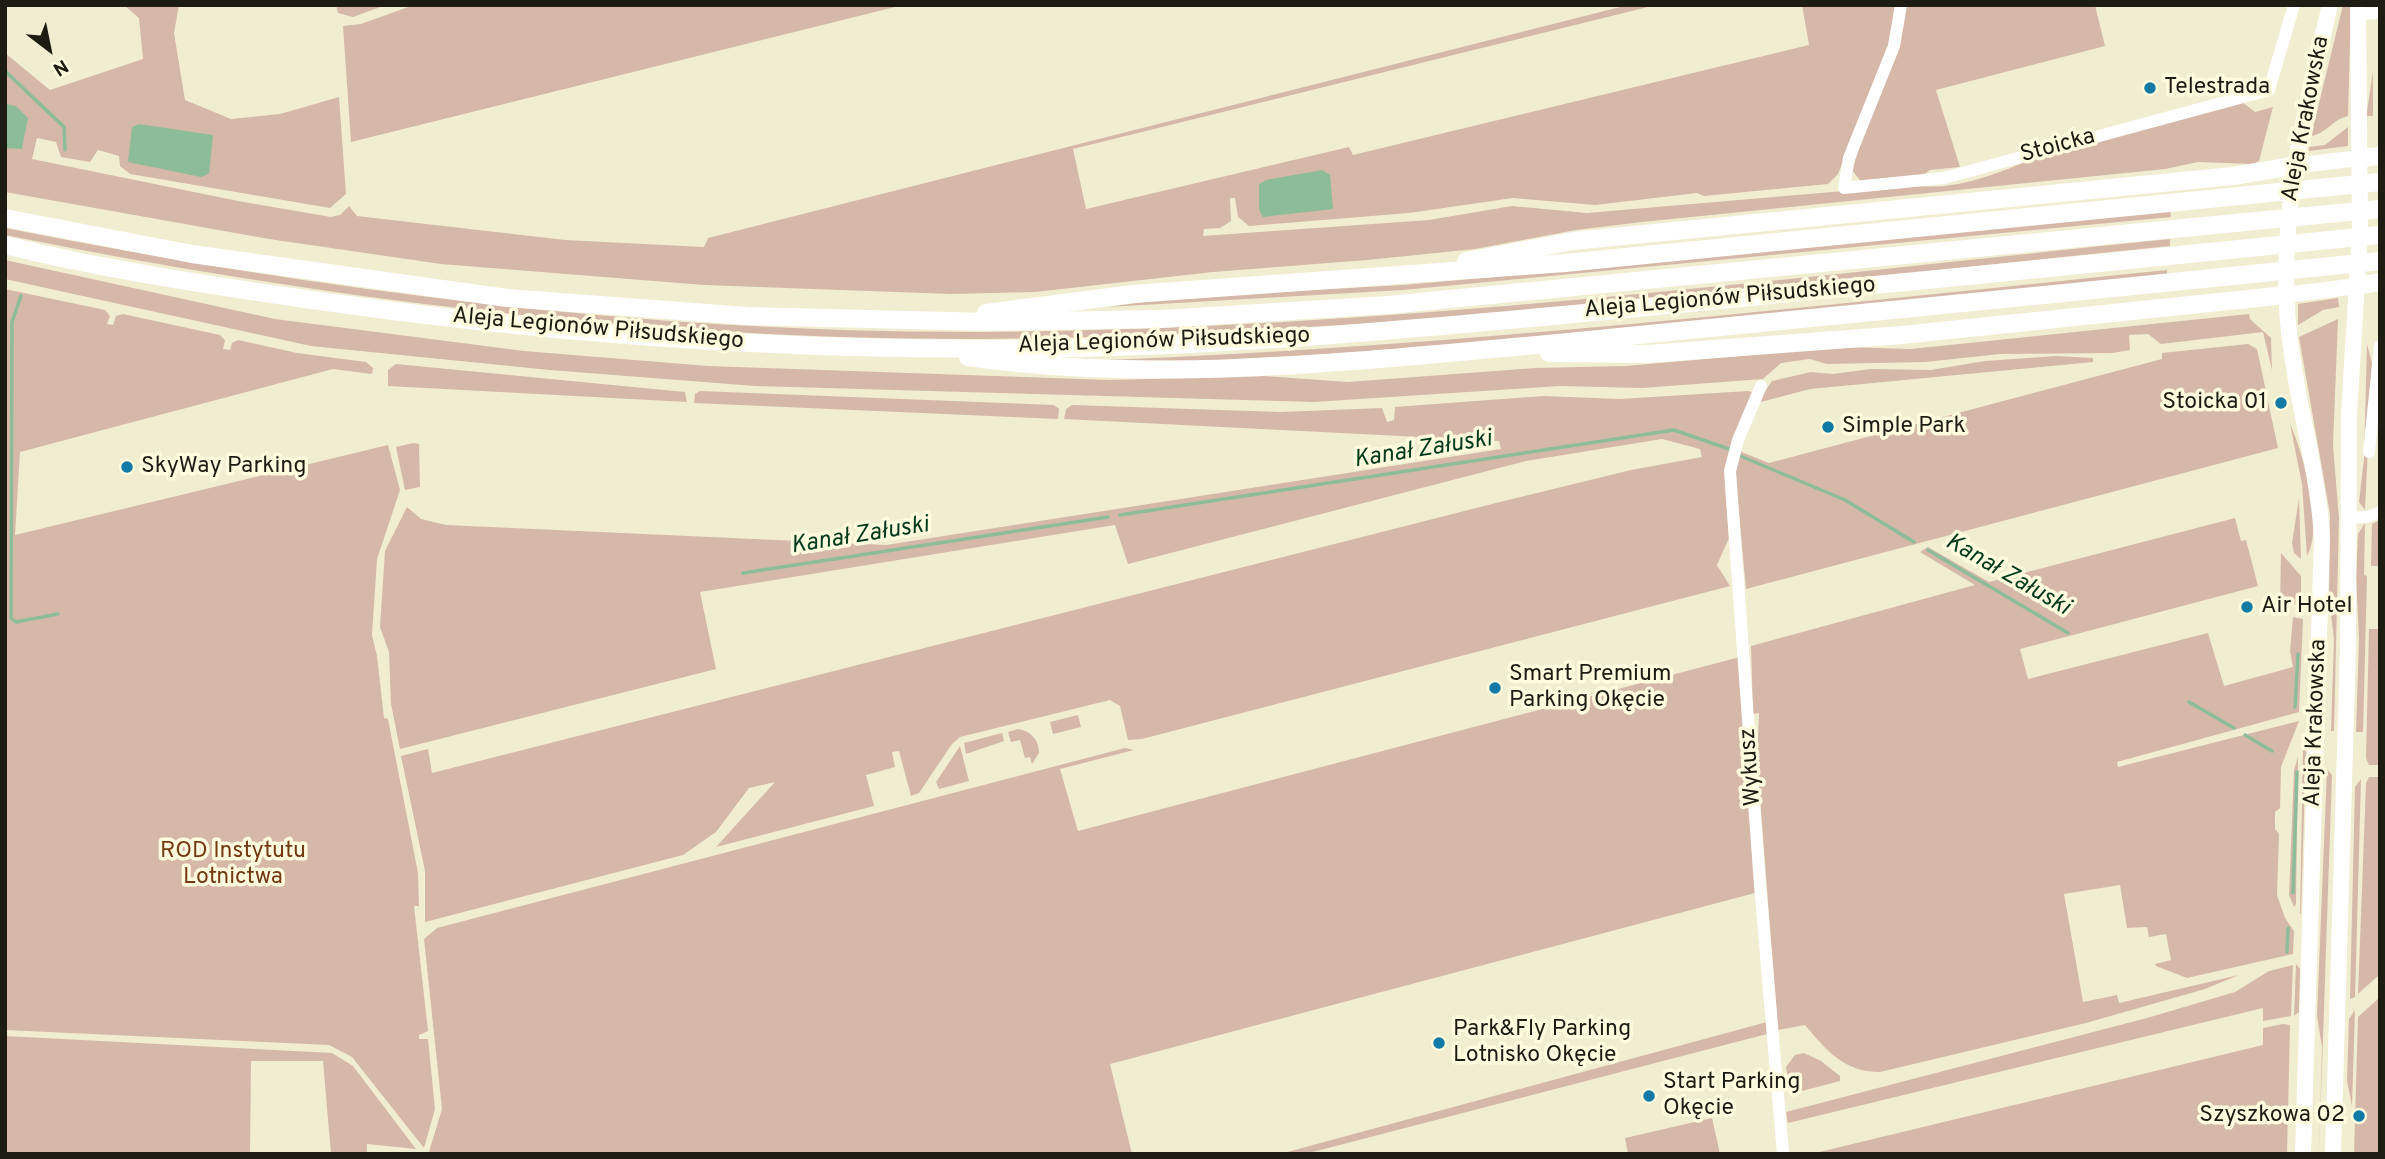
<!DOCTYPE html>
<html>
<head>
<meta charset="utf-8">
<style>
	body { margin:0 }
	#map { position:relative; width:2385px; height:1159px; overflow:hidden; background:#f1edd1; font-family:Overpass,sans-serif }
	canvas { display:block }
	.frame { position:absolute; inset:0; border:7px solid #1d1c12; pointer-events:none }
	.north { position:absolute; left:14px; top:14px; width:70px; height:70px; -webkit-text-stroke:5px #fefbde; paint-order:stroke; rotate:148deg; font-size:19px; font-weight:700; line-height:28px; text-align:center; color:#1d1c12 }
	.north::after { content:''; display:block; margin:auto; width:24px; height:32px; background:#1d1c12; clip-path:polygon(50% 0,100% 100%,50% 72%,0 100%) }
</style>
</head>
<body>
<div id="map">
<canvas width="2385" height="1159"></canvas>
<div class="frame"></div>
<div class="north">N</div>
</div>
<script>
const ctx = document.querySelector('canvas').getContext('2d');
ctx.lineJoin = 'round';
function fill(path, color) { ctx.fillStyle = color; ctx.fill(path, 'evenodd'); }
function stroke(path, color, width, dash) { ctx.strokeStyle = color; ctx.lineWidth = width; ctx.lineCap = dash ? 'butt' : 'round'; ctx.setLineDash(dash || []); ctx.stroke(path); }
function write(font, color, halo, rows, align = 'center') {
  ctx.font = font + ' Overpass,sans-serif'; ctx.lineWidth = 7; ctx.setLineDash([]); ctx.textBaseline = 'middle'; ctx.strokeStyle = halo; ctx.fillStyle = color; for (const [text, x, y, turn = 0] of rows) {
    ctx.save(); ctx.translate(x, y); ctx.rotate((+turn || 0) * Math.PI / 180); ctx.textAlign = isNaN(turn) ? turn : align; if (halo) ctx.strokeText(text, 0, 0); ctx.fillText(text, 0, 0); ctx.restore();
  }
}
fill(new Path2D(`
	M124,5H179L174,33L185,100L231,119L280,114L339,97L346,194L330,208L130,174L120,166L119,156L98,150L90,162L61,157L56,142L37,138L32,159L238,201L331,217L340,215L349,206L357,216L565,240L704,247L708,238L1628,5H1656L1073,149L1086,209L1349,147L1353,155L1809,45L1802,5H1896L1886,58L1838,174L1828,184L1704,196L1697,193L1595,205L1513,198L1409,213L1249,226L1238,217L1235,198H1230L1231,221L1220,228L1204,229L1203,236L1429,220L1512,206L1587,213L1914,185C1952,192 1997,174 2032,159L2242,102L2255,112L2273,107L2259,161L2253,164L2198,162L2165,169L1642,222L1576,230L1475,249L1367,260L1213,272L1035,292L951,294L704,285L441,264L269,239L5,192V53L50,90L143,59L139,18Z
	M336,5H386L353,17L338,13Z
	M414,5H903L351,142L343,26L361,24Z
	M1906,5H2095L2105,46L1936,90L1960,167L1930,170L1919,178L1863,184L1852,170Z
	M2343,5H2351L2348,116C2333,119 2326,134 2311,136Z
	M2373,71V116H2367V111Z
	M2348,127V146L2309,151V147L2325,145Z
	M2170,211L2171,217L1403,290L1108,307L1172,298L1403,285L1540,273Z
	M5,228C328,292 653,333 982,332C1379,330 1775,279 2170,239V246C1776,286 1379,336 982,339C653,340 327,300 5,235Z
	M5,260L275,319L524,351L708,366L1110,380L1264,376L1348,382L1535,368L1626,366L1842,347L1911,349L2249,314L2250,319L2271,338L2272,370L2263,332L2161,344L2148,334L2129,335L2130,350L2113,353L2000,354L1925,362L1827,364L1810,359L1781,363L1763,379L1642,388L1560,386L1314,402L755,386L550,370L311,346L5,279Z
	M2167,270V275L1583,334L1343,353L1185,362L1109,360C1463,346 1815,306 2167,270Z
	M5,289L105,310L110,316L107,324L113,325L116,316L123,314L220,335L225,340L223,349L230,350L232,343L238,340L297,353L366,362L373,368L372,374L333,369L20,452L15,535L388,445L400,490L377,559L372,635L377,656L384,718L388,719L418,873L419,906H414L428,1031L419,1035V1039H428L435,1109L424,1148L352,1057L329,1045L5,1030Z
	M2338,298L2339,307L2323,310L2298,325V304Z
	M2338,319L2333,445L2339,519L2334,731H2331L2334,639L2329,599L2330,514L2299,337Z
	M2248,344L2257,349L2278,448L1746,589L1734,461L1739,451L1769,463L2162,359V353Z
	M2367,344L2372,363L2365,510L2359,502L2364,459Z
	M2056,356L2093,358V362L1810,389L1757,403L1772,381L1811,372L1833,374L1871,369L1931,370L1985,361Z
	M396,364L685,392L687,402L388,386V370Z
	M700,391L1054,405L1059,409L1058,419L694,403L695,394Z
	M1748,391L1752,392L1725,485L1729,538L1717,565L1730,586L1142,739L1128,740L1120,706L1110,700L960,737L952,744L919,793L911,796L899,751L892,752L895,767L866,775L874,806L716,847L775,782L749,788L716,832L683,855L425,922V871L401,756L428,749L432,773L1496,503L1631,470L1702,457L1700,449L1662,439L1526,461L1128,564L1115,525L700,592L716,669L400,749L391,704L389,652L380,627L385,551L407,507L421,519L446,525L886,545L1501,449L1499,441L1064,419L1066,409L1072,405L1280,412L1382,408L1387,422L1394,420L1395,407L1543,396L1620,399Z
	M2290,424C2303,452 2324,529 2307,556L2302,484Z
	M413,443L419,444L420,487L405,490L396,447Z
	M2299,498L2301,559L2294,553L2292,543Z
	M2235,518L2241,541L2246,540L2258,586L2020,649L2028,679L2208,633L2224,686L2293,667L2290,651L2293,617L2303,619L2299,712L2117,762L2118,767L2299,721L2281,767L2280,808L2275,812V829L2279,834L2277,895L2285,918L2294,931L2293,954L2187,978L2156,966L2155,964L2171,960L2166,934L2149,937L2147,927L2127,928L2120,885L2064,894L2083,1002L2117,995L2119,1003L2239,975L2205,989L2086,1023L1880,1072C1844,1072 1827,1051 1805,1025L1778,1030L1757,760L1759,713L1753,714L1751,646L1975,585L1920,552L1928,547L1989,582Z
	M2380,520V566H2371L2372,524Z
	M2365,523L2364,575L2367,576L2363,732H2356L2359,639L2356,576L2358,534Z
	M2281,553L2301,576V603L2280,607Z
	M2369,629H2380V765H2369L2366,758Z
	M1740,657L1755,893L1110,1064L1132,1154L429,1152L442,1109L424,939L437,928L1125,748L1134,750L1060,769L1078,831Z
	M1078,715L1081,727L1053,734L1050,722Z
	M1018,729C1031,731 1039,740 1039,753L1032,764L1030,757L1025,758L1020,740L1011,742L1008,732Z
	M1002,733L1004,741L966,754L964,743Z
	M960,746L969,781L939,789L936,782Z
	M2306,747L2301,913L2300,914L2303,749Z
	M2298,757L2296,904L2294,907L2289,895L2294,770Z
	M2327,769L2332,775L2319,1154L2322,1047L2317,1016Z
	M2369,777H2380V974L2358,994L2366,783Z
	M2361,779L2355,997L2350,999L2355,787Z
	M2296,964L2300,969L2299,1012L2294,1016Z
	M2293,965L2291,1016L2263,1021V1008L1788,1123L1786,1112L2147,1018L2235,992L2269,971Z
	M2380,997L2379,1154H2354L2358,1017Z
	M2355,1010L2352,1106L2347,1081L2349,1019Z
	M1767,1022V1034L1305,1154H1280Z
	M2283,1024L2290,1025L2287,1154H1811L2263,1045V1028Z
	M5,1036L332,1053L353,1066L416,1149L367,1144V1154H331L323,1061H251L250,1154H5Z
	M1804,1053L1821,1061L1840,1076V1081L1802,1091L1790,1088L1786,1067L1795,1055Z
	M1712,1118L1720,1154H1628L1625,1138Z`), '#d6b8a8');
fill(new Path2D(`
	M5,104L16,106L28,118L22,149L5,148Z
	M139,124L213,135L209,174L201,177L128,162L132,127Z
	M1322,170L1330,175L1333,209L1263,217L1259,210V184L1266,180Z`), '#8dbc9b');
stroke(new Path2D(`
	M5,71L64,127L65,150
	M21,296L12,322L11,618L16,622L58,614
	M1738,455L1845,500L1914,542
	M1120,515L1674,430L1729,449
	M1928,550L2068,633
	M743,573L1108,517
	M2189,702L2234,728
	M2295,707L2298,654
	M2245,735L2272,751
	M2293,893L2297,772
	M2287,952L2288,928`), '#8dbc9b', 3.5);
stroke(new Path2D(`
	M1901,5L1894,46L1849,158L1844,188L1944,178L2269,90L2294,5
	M2358,14L2380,13
	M1761,386L1738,440L1730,471L1760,885L1783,1154
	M2369,452L2380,346
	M2349,518L2367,517L2380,512`), '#fff', 12);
stroke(new Path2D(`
	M2293,166L2359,158
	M2286,295L2357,286
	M2303,1154L2322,538C2318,468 2296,402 2289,332C2277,219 2304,114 2330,5
	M2333,1154L2348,648L2349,415L2360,232L2358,5`), '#fff', 16);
stroke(new Path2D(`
	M2359,158L2380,156
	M5,218L192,254L507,298L747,316L989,322L1161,319L1388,305L2380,209
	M5,245C106,270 210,285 312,300C561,336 814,353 1066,348C1249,345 1433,327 1616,310C1871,287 2125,259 2380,235
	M1466,261L1573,241L2233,176L2293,166
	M2357,286L2380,282
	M986,313L1133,294L1565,263L2380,182
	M1549,353L1648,354L1902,335L2286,295
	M968,357C1162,385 1364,360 1558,343C1832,318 2106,288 2380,261`), '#fff', 18);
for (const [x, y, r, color] of [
	[2150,88,7,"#127ba5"],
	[2281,403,7,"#127ba5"],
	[1828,427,7,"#127ba5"],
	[127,467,7,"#127ba5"],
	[2247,607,7,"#127ba5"],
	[1495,688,7,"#127ba5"],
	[1439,1043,7,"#127ba5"],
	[1649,1096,7,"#127ba5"],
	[2359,1116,7,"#127ba5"]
]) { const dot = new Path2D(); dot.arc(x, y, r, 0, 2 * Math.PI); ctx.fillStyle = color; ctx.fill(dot); stroke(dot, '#fefbde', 2.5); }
write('23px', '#1d1c12', '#fefbde', [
	["Telestrada",2164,88],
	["Stoicka 01",2267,403,"right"],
	["Simple Park",1842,427],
	["SkyWay Parking",141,467],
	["Air Hotel",2261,607],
	["Smart Premium",1509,675],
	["Parking Okęcie",1509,701],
	["Park&Fly Parking",1453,1030],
	["Lotnisko Okęcie",1453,1056],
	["Start Parking",1663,1083],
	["Okęcie",1663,1109],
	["Szyszkowa 02",2345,1116,"right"]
], 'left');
write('23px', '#1d1c12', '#fefbde', [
	["Aleja Krakowska",2307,119,-79],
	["Stoicka",2058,147,-15],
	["Aleja Legionów Piłsudskiego",1730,299,-5],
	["Aleja Legionów Piłsudskiego",598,330,5],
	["Aleja Legionów Piłsudskiego",1164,342,-2],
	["Aleja Krakowska",2317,723,-88],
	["Wykusz",1752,767,-94]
]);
write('23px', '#753912', '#fefbde', [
	["ROD Instytutu",233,852],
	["Lotnictwa",233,878]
]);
write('italic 24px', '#003a1b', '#fefbde', [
	["Kanał Załuski",1423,451,-9],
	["Kanał Załuski",860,537,-9],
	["Kanał Załuski",2007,576,30]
]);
</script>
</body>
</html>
